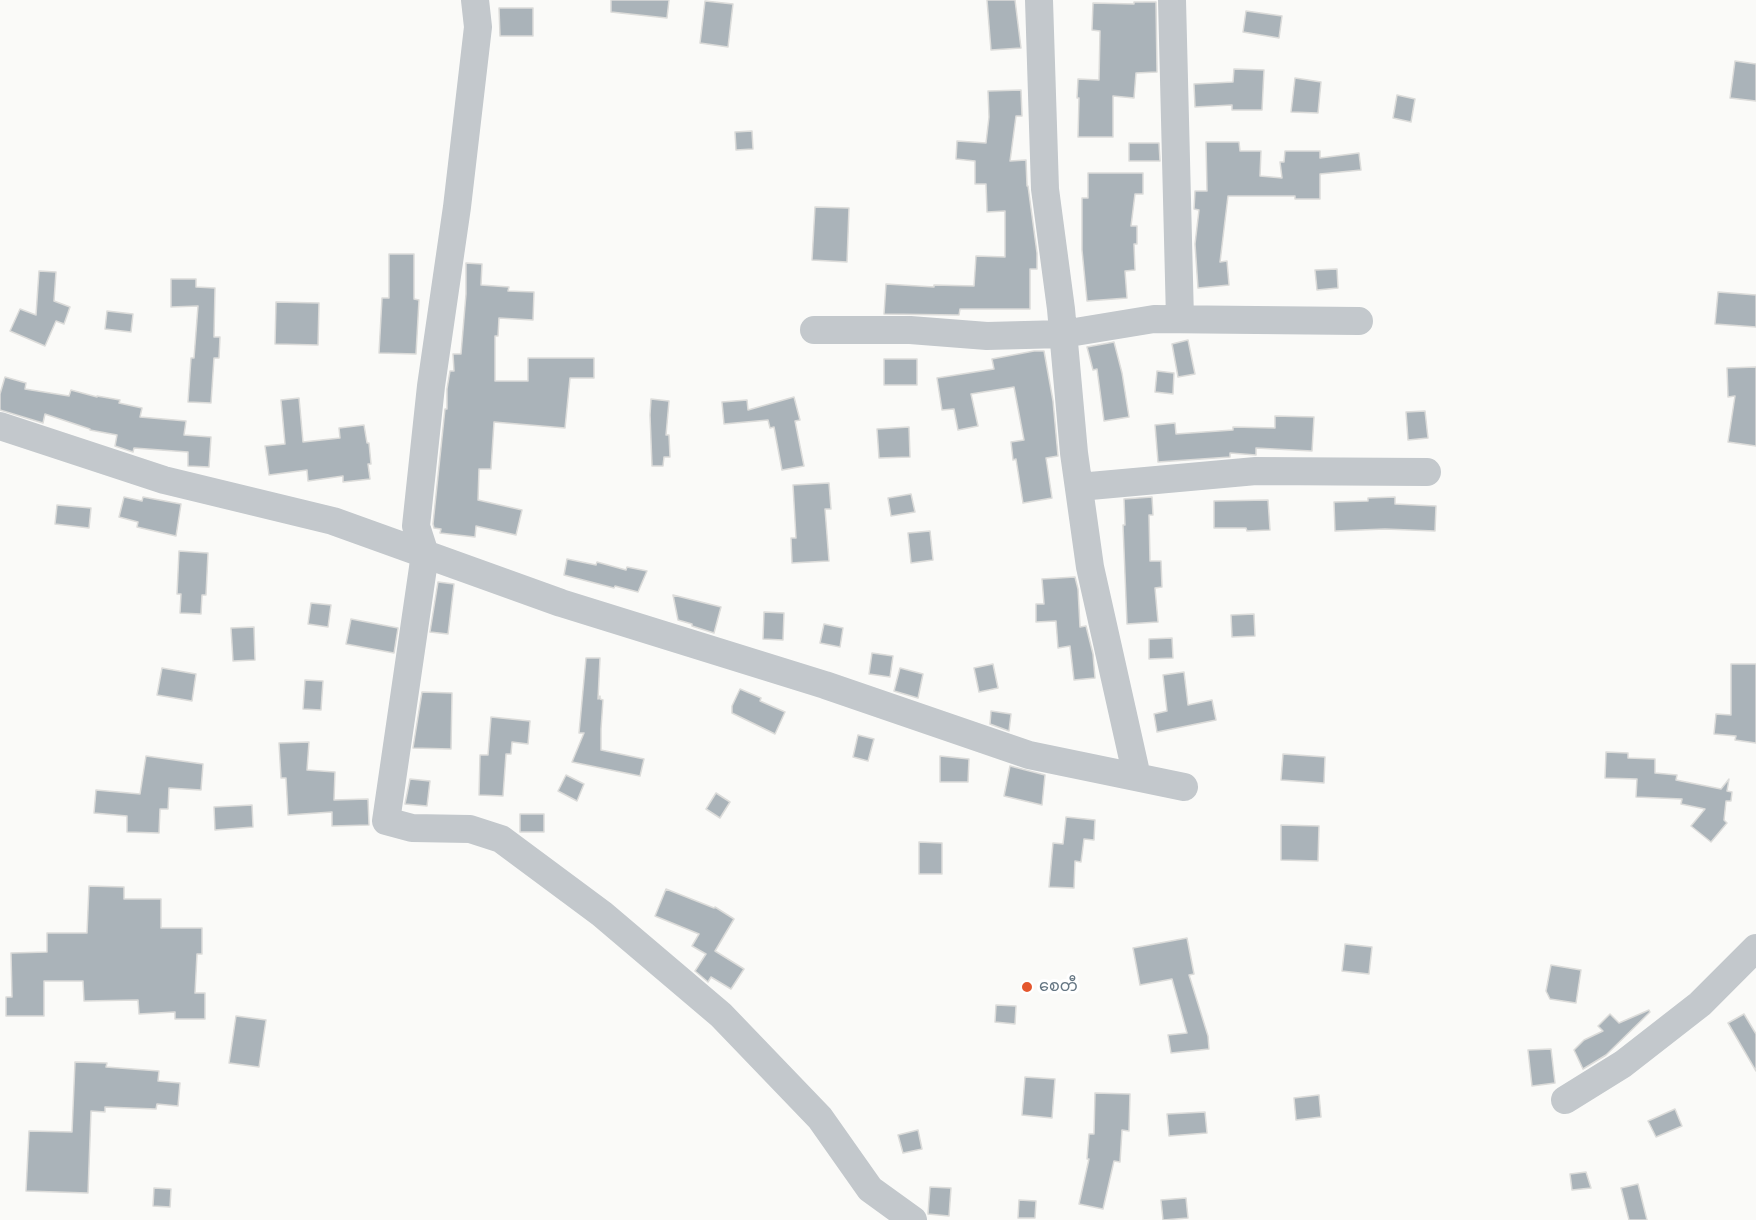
<!DOCTYPE html>
<html>
<head>
<meta charset="utf-8">
<style>
	body { margin:0 }
	canvas { display:block; background:#fafaf8 }
</style>
</head>
<body>
<canvas width="1756" height="1220"></canvas>
<script>
const ctx = document.querySelector('canvas').getContext('2d');
ctx.lineJoin = 'round';
function fill(path, color) { ctx.fillStyle = color; ctx.fill(path, 'evenodd'); }
function stroke(path, color, width, dash) { ctx.strokeStyle = color; ctx.lineWidth = width; ctx.lineCap = dash ? 'butt' : 'round'; ctx.setLineDash(dash || []); ctx.stroke(path); }
function write(font, color, halo, rows, align = 'center') {
  ctx.font = font + ' "Fira Sans","Noto Sans Myanmar",sans-serif'; ctx.lineWidth = 6; ctx.setLineDash([]); ctx.textBaseline = 'middle'; ctx.strokeStyle = halo; ctx.fillStyle = color; for (const [text, x, y, turn = 0] of rows) {
    ctx.save(); ctx.translate(x, y); ctx.rotate((+turn || 0) * Math.PI / 180); ctx.textAlign = isNaN(turn) ? turn : align; if (halo) ctx.strokeText(text, 0, 0); ctx.fillText(text, 0, 0); ctx.restore();
  }
}
const building = new Path2D(`
	M611,0H669L667,18L611,12Z
	M987,0H1015L1021,48L991,50Z
	M705,1L733,4L728,47L700,43Z
	M1134,2H1156L1157,72L1136,73L1134,98L1113,96V137H1078L1079,98H1077L1078,79L1099,80L1100,31L1092,30L1093,3L1134,4Z
	M499,8H533V36H500Z
	M1246,11L1282,16L1279,38L1243,32Z
	M1735,61L1756,64V101L1730,98Z
	M1234,69L1264,70L1262,110H1232V105L1195,107L1194,84L1233,82Z
	M1295,78L1321,82L1318,113L1291,112Z
	M1021,90L1022,116H1016L1010,161L1026,160L1027,186H1028L1037,253V269H1030V309H960L959,315L884,314L886,284L934,287V285L974,286L976,256L1005,257V211L987,212L986,184H975V161L956,159L957,141L986,143L989,117L988,91Z
	M1397,95L1415,99L1411,122L1393,118Z
	M752,131L753,149L736,150L735,132Z
	M1206,142H1239L1240,151H1261L1260,176L1282,178L1280,162H1284L1285,151H1320V158L1359,153L1361,170L1320,174V199H1295V196H1228L1220,262L1227,261L1229,285L1198,288L1195,244L1199,210L1194,209L1195,191H1207Z
	M1129,143H1159L1160,161H1129Z
	M1088,173H1143V194H1135L1131,226H1137V244H1134L1135,270L1125,271L1127,298L1087,301L1082,250V198H1088Z
	M815,207L849,208L847,262L812,260Z
	M389,254H414V299L419,300L416,354L379,353L382,298H389Z
	M466,263L482,264L481,285L509,287L508,291L534,292L533,320L499,318L498,336H495V381H528V358H594V378H570L565,428L494,422L491,469H479L478,500L522,510L516,535L476,526L475,537L440,533L441,529L434,528L433,524L445,409H447V389L450,371H454L453,354H461L466,294Z
	M1337,269L1338,288L1317,290L1315,270Z
	M39,271L56,272L54,301L70,307L64,324L56,321L45,346L10,331L20,309L36,315Z
	M171,279H196V287L215,288L214,337H220L219,358H214L211,403L188,402L191,358H194L198,306L171,307Z
	M1718,292L1756,295V327L1715,324Z
	M276,302L319,303L318,345L275,344Z
	M107,311L133,314L131,332L105,329Z
	M1188,340L1195,374L1178,377L1172,344Z
	M1114,342L1122,373L1129,417L1104,421L1097,369L1093,370L1087,347Z
	M1034,351H1044L1053,401L1058,456L1046,458L1052,498L1023,503L1016,459L1013,460L1011,442L1024,440L1014,387L971,394L978,426L958,430L954,409L942,410L937,378L994,369L992,359Z
	M884,359H917V385H884Z
	M1756,367V446L1728,442L1735,396L1728,397L1727,368Z
	M1157,371L1174,373L1173,394L1155,392Z
	M5,377L26,383L25,389L69,396L71,390L97,397V396L120,400L119,403L142,408L140,417L186,421L184,435L211,437L209,467L188,466V452L134,448L133,452L115,446L117,435L90,430V429L45,414L43,423L0,410V394Z
	M794,397L800,420L795,421L804,466L782,470L774,427L770,428L768,420L724,424L722,402L747,400L748,410Z
	M299,398L303,442L340,438L339,428L364,425L367,443H369L371,464H368L370,479L343,482V476L308,481L307,470L269,475L265,446L285,444L281,400Z
	M651,399L669,401L666,435H669L670,457H664L663,466H652L650,415Z
	M1425,411L1428,438L1408,440L1406,412Z
	M1275,416L1314,417L1312,451L1256,448V455L1230,453V457L1158,462L1155,425L1175,423L1176,434L1233,430V427L1275,428Z
	M909,427L910,457L879,458L877,429Z
	M829,483L831,509H825L829,561L792,563L791,538H796L793,485Z
	M911,494L915,512L891,516L888,498Z
	M124,497L142,501L143,497L181,504L176,536L137,527L138,522L119,517Z
	M1152,497L1153,515H1149L1150,561H1161L1162,587L1155,588L1158,622L1127,624L1123,525H1125L1124,499Z
	M1395,497V504L1436,506L1435,531L1385,529L1335,531L1334,502L1368,501V498Z
	M1268,500L1270,530L1247,531L1246,528H1214V501Z
	M57,505L91,508L89,528L55,524Z
	M930,531L933,560L911,563L908,533Z
	M179,551L208,553L206,595H202L201,614L180,613L181,594H177Z
	M567,559L596,565L597,562L626,570L627,567L647,571L638,592L615,586L614,588L564,575Z
	M1075,577L1078,589L1080,627L1086,626L1093,654L1095,678L1074,680L1070,646L1058,648L1056,621L1036,622V604H1044L1042,579Z
	M438,582L454,584L448,634L430,632Z
	M673,595L721,607L714,633L692,626V624L678,620Z
	M311,603L331,605L328,627L308,624Z
	M764,612L784,613L783,640L763,639Z
	M1254,614L1255,636L1232,637L1231,615Z
	M351,619L398,628L394,653L346,644Z
	M824,624L843,628L840,647L820,643Z
	M254,627L255,660L233,661L231,628Z
	M1172,638L1173,658L1149,659V639Z
	M872,653L893,656L890,677L869,674Z
	M586,658H600L598,699L600,696V699L603,700L601,729V750L644,759L640,776L572,762L584,733H579Z
	M993,664L998,688L979,692L974,668Z
	M1731,664H1756V743L1735,740L1736,736L1714,734L1716,714L1731,715Z
	M162,668L196,674L192,701L157,695Z
	M900,668L923,674L918,698L894,691Z
	M1184,672L1188,705L1212,700L1216,720L1157,732L1154,714L1167,711L1163,675Z
	M305,680L323,681L321,710L303,709Z
	M740,689L761,698L760,701L785,712L775,734L732,713V706Z
	M422,692L452,693L451,749L413,748Z
	M991,711L1011,714L1009,731L990,724Z
	M491,717L530,721L528,744L512,742L511,754H506L503,796L479,795L480,755H488Z
	M858,735L874,739L868,761L853,757Z
	M309,742L307,770L335,772L334,800L368,799L369,825L332,826V812L288,815L286,778H281L279,743Z
	M1606,752L1628,753V758L1655,759V773L1677,775L1676,780L1721,789L1729,779L1727,791L1732,792L1731,801H1726L1724,820L1727,823L1711,842L1691,826L1705,809L1681,804L1682,799L1636,797L1637,779L1605,778Z
	M1283,754L1325,757L1324,783L1281,780Z
	M146,756L203,764L201,790L169,788L168,809H160L159,833L127,832V816L94,813L96,790L140,794Z
	M940,756L969,759L968,782H940Z
	M1010,766L1045,775L1042,805L1004,796Z
	M566,775L584,784L577,801L558,791Z
	M410,779L430,781L427,806L405,804Z
	M716,793L730,802L720,818L706,809Z
	M252,805L253,827L215,830L214,807Z
	M520,814H544V832H520Z
	M1066,817L1095,820L1094,840L1084,839L1081,862L1075,861L1074,888L1049,887L1053,843L1063,844Z
	M1281,825L1319,826L1318,861L1281,860Z
	M919,842L942,843V874H919Z
	M89,886L124,887V899H161V928H202V954H197L195,993H205V1019H175V1012L139,1014L138,1000L84,1001L83,981H44V1016H6V997H12L11,953L47,952V933H87Z
	M666,889L714,908L715,907L734,919L715,951L744,969L731,989L711,977L708,982L695,971L706,954L692,946L699,934L655,916Z
	M1187,938L1194,974L1189,975L1208,1036L1209,1049L1171,1053L1168,1035L1187,1033L1172,979L1140,985L1133,948Z
	M1345,944L1372,947L1369,974L1342,971Z
	M1551,965L1581,970L1576,1003L1550,999L1546,991Z
	M996,1005L1016,1006L1015,1024L995,1022Z
	M1649,1010L1650,1012L1606,1055L1583,1069L1574,1050L1584,1040L1603,1031L1598,1026L1610,1014L1619,1023Z
	M1744,1014L1756,1034V1071L1728,1023Z
	M236,1016L266,1020L259,1067L229,1063Z
	M1551,1049L1555,1083L1532,1086L1528,1050Z
	M75,1062L107,1063L106,1067L159,1071L158,1081L180,1083L178,1106L157,1104L156,1109L105,1107V1112L91,1111L88,1193L26,1191L29,1131L72,1132Z
	M1025,1077L1055,1079L1052,1118L1022,1115Z
	M1095,1093L1130,1094L1129,1131L1122,1130L1120,1162L1114,1161L1103,1209L1079,1204L1089,1159H1087L1089,1134H1094Z
	M1319,1095L1321,1117L1296,1120L1294,1098Z
	M1675,1109L1682,1126L1656,1137L1648,1121Z
	M1205,1112L1207,1133L1169,1136L1167,1114Z
	M918,1130L922,1149L903,1153L898,1135Z
	M1586,1172L1591,1188L1572,1190L1570,1174Z
	M1638,1184L1647,1220H1629L1621,1188Z
	M930,1187L951,1188L949,1216L928,1214Z
	M154,1188L171,1189L170,1207L153,1206Z
	M1186,1198L1188,1218L1163,1220L1161,1200Z
	M1019,1200L1036,1201L1035,1218H1018Z`);
fill(building, '#aab3b9');
stroke(building, '#dcdcda', 1.5);
stroke(new Path2D(`
	M475,0L478,27L457,207L431,386L416,526L425,554L386,821L412,828L470,829L501,839L602,914L721,1015L820,1118L870,1189L913,1220
	M1039,0L1045,189L1061,309L1074,453L1090,567L1137,777
	M1172,0L1180,319
	M814,330H910L987,336L1063,334L1154,319L1359,321
	M0,426L164,480L333,521L561,603L825,685L1029,755L1184,787
	M1079,487L1256,471L1427,472
	M1565,1100L1623,1064L1700,1004L1756,948`), '#c3c8cc', 28);
for (const [x, y, r, color] of [
	[1027,987,6,"#e4572e"]
]) { const dot = new Path2D(); dot.arc(x, y, r, 0, 2 * Math.PI); ctx.fillStyle = color; ctx.fill(dot); stroke(dot, '#fff', 2); }
write('16px', '#657683', '#fff', [
	["စေတီ",1039,987]
], 'left');
</script>
</body>
</html>
